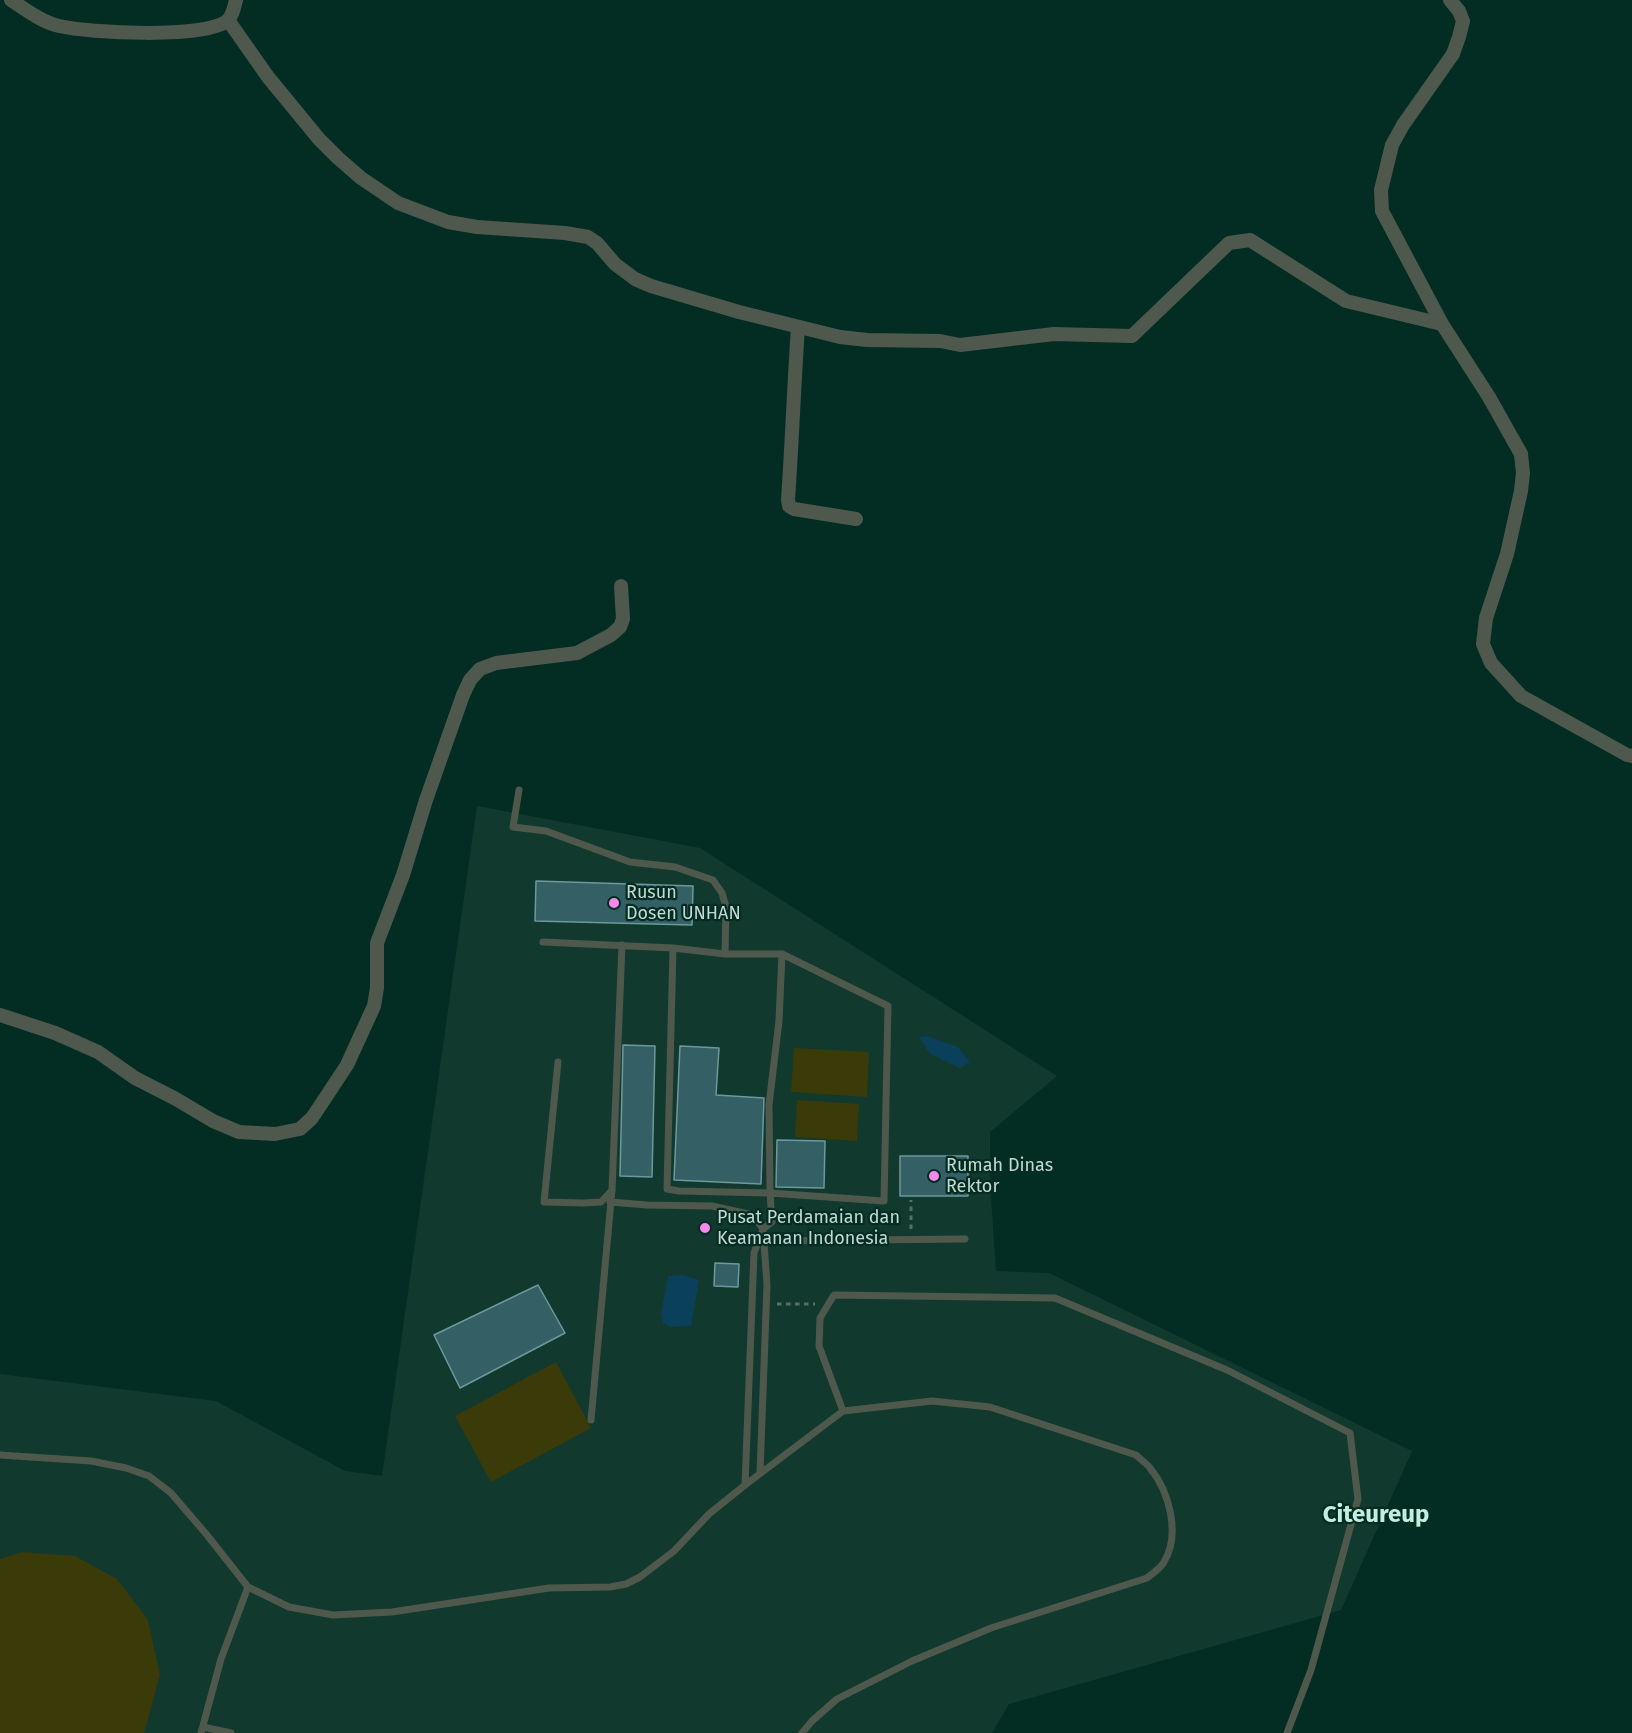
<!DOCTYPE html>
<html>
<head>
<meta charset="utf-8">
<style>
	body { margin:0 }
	canvas { display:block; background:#032d22 }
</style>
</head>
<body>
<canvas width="1632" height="1733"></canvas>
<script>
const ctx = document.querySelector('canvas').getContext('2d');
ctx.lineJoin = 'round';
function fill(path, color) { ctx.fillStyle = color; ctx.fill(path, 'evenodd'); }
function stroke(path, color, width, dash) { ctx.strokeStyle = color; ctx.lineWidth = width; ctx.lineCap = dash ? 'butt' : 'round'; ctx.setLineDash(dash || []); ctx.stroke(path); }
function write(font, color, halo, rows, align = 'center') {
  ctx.font = font + ' "Fira Sans",sans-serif'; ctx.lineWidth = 4.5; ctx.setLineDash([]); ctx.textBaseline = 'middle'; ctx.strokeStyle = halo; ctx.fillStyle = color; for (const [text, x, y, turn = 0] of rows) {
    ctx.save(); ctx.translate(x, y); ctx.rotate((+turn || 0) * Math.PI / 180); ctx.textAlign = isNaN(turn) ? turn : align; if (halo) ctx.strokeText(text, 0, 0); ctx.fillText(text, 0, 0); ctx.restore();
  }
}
fill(new Path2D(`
	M477,806L700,848L1057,1076L990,1132V1184L996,1271L1049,1273L1412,1451L1341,1610L1009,1704L992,1733H0V1374L216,1401L345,1471L382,1476Z`), '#12392e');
fill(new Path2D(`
	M794,1048L869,1052L867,1097L791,1092Z
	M797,1100L859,1104L857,1141L795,1137Z
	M556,1362L591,1428L491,1482L455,1416Z
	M22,1552L75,1556L117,1579L148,1620L160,1675L144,1733H0V1559Z`), '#3b3a09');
fill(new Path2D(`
	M927,1036L958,1047L970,1062L960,1068L930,1054L919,1037Z
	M683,1275L699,1280L691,1326L670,1327L663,1323L661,1314L668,1276Z`), '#0b405b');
const building = new Path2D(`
	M536,881L693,886L692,925L535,921Z
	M623,1045L655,1046L652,1177L620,1176Z
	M680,1046L719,1048L716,1095L764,1098L761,1184L674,1180Z
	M777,1140L825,1141L824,1188L776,1187Z
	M900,1156H968V1196H900Z
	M715,1263L739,1264L738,1287L714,1286Z
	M538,1285L565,1333L460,1388L434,1335Z`);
fill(building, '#345f64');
stroke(building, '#6c999d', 1.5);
stroke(new Path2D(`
	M911,1229V1200
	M777,1304H815`), '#507168', 3, [4.5, 4.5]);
stroke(new Path2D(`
	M519,790L513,827L546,831L630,862L675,867L713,880L722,893L726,907L725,954
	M543,942L673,948L667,1189L679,1191L770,1193L772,1222L763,1229L754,1253L745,1485
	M673,948L725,954H782L779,1021L769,1105L770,1193L884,1201L888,1006L782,954
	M558,1062L544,1202L583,1203L601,1202L612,1190
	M610,1202L647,1205L712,1206L753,1215L763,1229L767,1285L760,1473
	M763,1241L965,1239
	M843,1411L819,1346L820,1318L834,1295L1055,1298L1227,1370L1350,1433L1358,1499L1311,1670L1287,1733
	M591,1420L612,1190L622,945
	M0,1455L91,1461L126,1468L149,1476L171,1493L207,1535L248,1587L289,1607L333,1615L392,1612L549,1588L610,1587L626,1584L640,1577L674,1551L709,1514L745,1485L843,1411L932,1401L990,1407L1136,1455C1140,1459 1146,1463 1150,1468C1169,1491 1181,1534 1164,1562C1160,1569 1153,1573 1147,1578L991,1628L912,1661L837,1699L812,1721L802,1733
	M203,1727L231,1733
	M201,1733L221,1659L248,1587`), '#4f584d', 7);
stroke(new Path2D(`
	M11,0C26,10 42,22 59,26C90,33 203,39 227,21C233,16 234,7 236,0
	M1450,0L1459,11L1463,21L1459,37L1453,54L1403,125L1392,145L1381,190L1382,211L1442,324L1489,397L1521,454L1523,473L1521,491L1507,554L1486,618L1483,644L1491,663L1521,696L1627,755L1632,756
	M228,20L268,77L319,139L338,158L361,178L398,203L448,222L477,227L565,233L588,237L597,243L615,264L635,279L651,286L739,312L840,337L867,340L940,341L960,345L1054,334L1132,336L1229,243L1250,240L1346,301L1442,324
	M798,327C794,385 792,442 788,500L789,506L794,509L856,519
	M0,1015L55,1033L98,1052L135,1078L176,1099L213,1121L239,1132L275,1134L300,1129L312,1118L347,1065L374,1006L377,988V943L403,875L426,800L463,695L470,680L480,669L496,663L577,653L611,635L620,627L623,619L621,586`), '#4f584d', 14);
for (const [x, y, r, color] of [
	[614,903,6,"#f888e9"],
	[934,1176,6,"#f888e9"],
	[705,1228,6,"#f888e9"]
]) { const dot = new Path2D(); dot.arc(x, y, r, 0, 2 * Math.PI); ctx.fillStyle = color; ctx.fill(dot); stroke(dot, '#032d22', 2); }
write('18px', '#c4d8d1', '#032d22', [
	["Rusun",626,893],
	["Dosen UNHAN",626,914],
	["Rumah Dinas",946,1166],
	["Rektor",946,1187],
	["Pusat Perdamaian dan",717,1218],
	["Keamanan Indonesia",717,1239]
], 'left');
write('bold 24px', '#c3eedf', '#032d22', [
	["Citeureup",1376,1515]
]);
</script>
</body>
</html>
